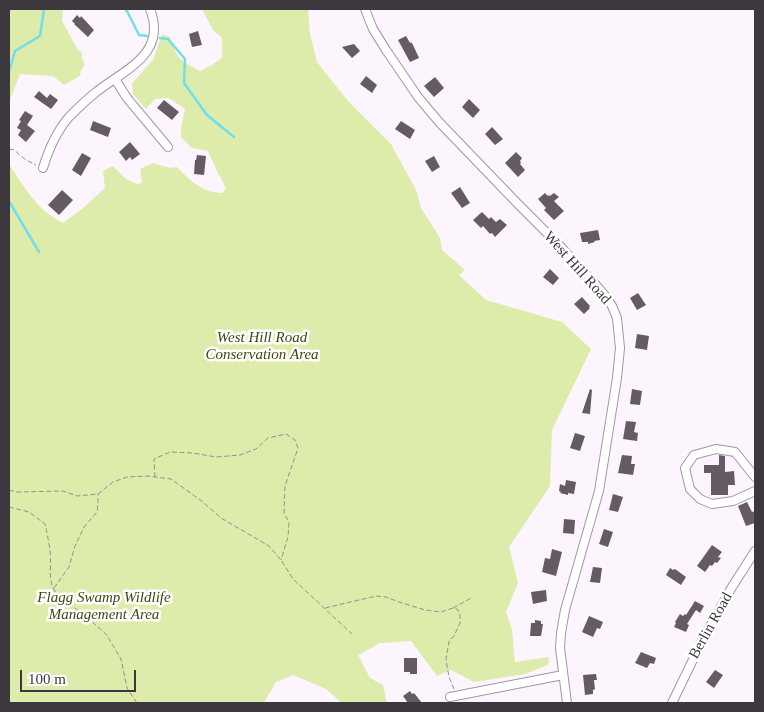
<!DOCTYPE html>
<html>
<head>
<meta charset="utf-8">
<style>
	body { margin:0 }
	#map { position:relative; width:764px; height:712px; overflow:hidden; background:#fdf5fe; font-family:Georgia,serif }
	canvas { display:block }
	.frame { position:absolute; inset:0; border:10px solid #3c383d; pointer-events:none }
	.scale { position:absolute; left:20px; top:670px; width:116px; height:22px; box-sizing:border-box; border:2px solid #3c383d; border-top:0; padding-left:6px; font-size:15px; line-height:18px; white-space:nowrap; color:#3c383d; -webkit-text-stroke:4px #fff; paint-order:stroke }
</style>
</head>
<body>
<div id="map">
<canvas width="764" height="712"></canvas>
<div class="frame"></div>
<div class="scale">100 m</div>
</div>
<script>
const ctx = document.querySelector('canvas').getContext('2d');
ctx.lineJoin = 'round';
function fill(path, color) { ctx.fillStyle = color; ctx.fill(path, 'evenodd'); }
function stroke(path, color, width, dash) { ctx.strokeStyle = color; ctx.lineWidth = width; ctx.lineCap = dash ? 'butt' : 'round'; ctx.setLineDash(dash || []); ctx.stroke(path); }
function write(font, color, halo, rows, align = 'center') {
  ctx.font = font + ' Georgia,serif'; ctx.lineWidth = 5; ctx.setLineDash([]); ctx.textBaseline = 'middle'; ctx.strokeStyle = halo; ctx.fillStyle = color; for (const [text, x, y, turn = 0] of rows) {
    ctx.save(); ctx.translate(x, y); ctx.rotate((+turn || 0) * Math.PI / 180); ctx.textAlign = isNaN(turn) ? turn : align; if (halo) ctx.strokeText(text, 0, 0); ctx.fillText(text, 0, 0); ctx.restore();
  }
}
fill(new Path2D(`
	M9,9H63L62,21L78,50L82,52V58L85,65L81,70L80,76L64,85L53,76L20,74L9,103Z
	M202,9H308L310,34L317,62L348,101L391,144L416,190L421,208L440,238L442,250L465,270L459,275L486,300L562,322L591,349L552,430L550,486L509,547L518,583L506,612L512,630L515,662L549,657L548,665L525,674L474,682L451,670L437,676L411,641L380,643L358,655L370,678L383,685L387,703H342L326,689L293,675L276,682L264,703H9V164C25,188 37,210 63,223L82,209L105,188L103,171L113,166L126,179L137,184L142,183L140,169L153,163L170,168L177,167C189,180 203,193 222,193L226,188L216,169L208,151L192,148L181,137V128L185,109L169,98L155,99L146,109L133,94L132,83L153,60L162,34L170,37C178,60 179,60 200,71L212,65L222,58V38L213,30Z`), '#ddecaa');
stroke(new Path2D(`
	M125,9L127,11L139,35L147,36
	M160,38L168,39L185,59L184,83L207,115L234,137
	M9,72L15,51L40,36L44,9
	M9,201L39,252`), '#72deeb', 2.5);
fill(new Path2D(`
	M77,15L80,18L81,16L94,30L88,37L74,24H75L72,21Z
	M198,31L202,45L192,47L189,34Z
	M406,36L410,43L411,42L413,45L419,58L410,62L398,40Z
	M354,44L360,51L352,58L342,47Z
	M366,76L377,85L372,93L360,84Z
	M435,77L444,88L434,97L424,86Z
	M39,91L47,98L50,94L58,100L51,109L34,97Z
	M469,99L480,110L473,118L462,107Z
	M164,100L179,112L172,120L157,108Z
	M25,111L33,116L27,125L35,131L26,142L18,135L21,130L17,128L21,121L19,120Z
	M93,121L111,128L108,137L90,130Z
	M401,121L415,130L410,139L395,129Z
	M492,127L503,139L495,145L485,134Z
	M130,142L140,154L132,160L130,157L126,161L119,152Z
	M516,152L522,158L520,161L521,163L520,164L525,170L518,177L505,163Z
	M82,153L91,158L81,176L72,170Z
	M197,155L206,156L204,175L194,174L195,160H196Z
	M434,156L440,167L432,172L425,161Z
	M460,187L470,203L462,208L451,193Z
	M62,190L73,200L59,215L48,205Z
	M545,193L548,196L549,195L550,196L554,193L559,197L554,201L564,211L554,220L544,210L546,208L538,199Z
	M482,212L489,219L491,217L496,222L500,219L507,225L495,237L492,233L490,234L483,226L481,228L473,220Z
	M598,230L600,240L594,241L595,242L588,244V242H582L580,233Z
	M550,269L559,278L553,285L543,277Z
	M638,293L646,305L637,310L630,298Z
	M582,297L590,306L589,307L590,308L584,314L574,304Z
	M637,334L649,336L647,350L635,348Z
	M590,389L592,390L590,414L582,413Z
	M632,389L642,391L640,405L630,404Z
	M626,421L636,422L634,432L638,433L637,441L623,439Z
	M575,433L585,436L580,451L570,448Z
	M622,455L632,456L631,464H635L633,475L618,473Z
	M719,455L725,456V472L734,471L735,485H728V495H711V473H704V465H719Z
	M566,480L576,482L574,494L568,493V495L560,493L561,492L559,491L560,484L565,486Z
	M613,494L623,497L618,512L609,510Z
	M747,502L752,512L755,511V523L746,526L738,506Z
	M564,519L575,520L574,534L563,533Z
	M604,529L613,532L608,547L599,544Z
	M712,545L722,552L718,557L721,558L717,563L715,562L712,566L710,565L705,572L697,566Z
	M552,549L562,552L556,576L542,572L545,558L550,559Z
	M593,567L602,568L600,583L590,582Z
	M670,568L673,570L675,569L686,577L681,585L666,575Z
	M546,590L547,601L533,604L531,592Z
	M695,601L704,606L700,613L696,610L687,624L689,625L686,632L674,627L676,623L675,622L680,614L683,616L685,614L686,615Z
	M589,616L603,622L600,629L597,628L593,637L582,632Z
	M535,620L541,621V624H543L541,636H530L531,623H535Z
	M641,652L656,658L654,664L650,663L647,668L635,663Z
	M404,658H417V674H410V672H404Z
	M715,670L723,675L714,688L706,682Z
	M596,674L597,680H594L595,689L593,690V694L585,695L583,675Z
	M410,691L412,694L414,693L422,703H408L403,696Z`), '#645b65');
const minor = new Path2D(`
	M365,9L373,29L386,50L418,97L439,122L517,203L560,246L596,285L607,298L612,306L617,318L620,348L617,378L599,491L565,610L561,633L560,648L567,703
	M115,79L127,98L168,147
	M43,168C49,148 56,132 69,117C77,109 86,100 95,93C123,70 168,55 150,9
	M755,477L735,452L716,449L694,455L685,468L690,489L700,499L712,504L733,501L755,491
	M450,697L563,675
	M672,703L702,641L732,587L755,551`);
stroke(minor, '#a097a1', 10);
stroke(new Path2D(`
	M9,149L14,150L26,160L36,165
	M155,477L154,459L170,452L193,453L216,457L240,455L256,449L268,438L286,434L295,440L298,448L285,486L284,513L289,522L288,537L281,560
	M9,490L17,492L63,491L77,496L98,494L113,482L127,477L147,476L171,479L203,502L221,518L269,546L281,560L293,579L352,634
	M9,507L29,512L45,524C47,533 49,542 50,551C52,566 47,580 56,593L89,619L106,634L121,659L127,688L137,703
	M54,588L69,567L75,546L84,527L97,512L98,503V494
	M325,608L376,596L386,597L399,602L425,610L441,612L453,608L457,609L460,613V623L454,636L449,641L446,660L449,677L454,689
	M453,608L473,597`), '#948e95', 1, [5, 2.5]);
stroke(minor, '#fff', 8);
write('15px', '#3c383d', '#fff', [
	["West Hill Road",577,268,48],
	["Berlin Road",711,626,-61]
]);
write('italic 15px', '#3e470d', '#fff', [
	["West Hill Road",262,338],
	["Conservation Area",262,355],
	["Flagg Swamp Wildlife",104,598],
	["Management Area",104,615]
]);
</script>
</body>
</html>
